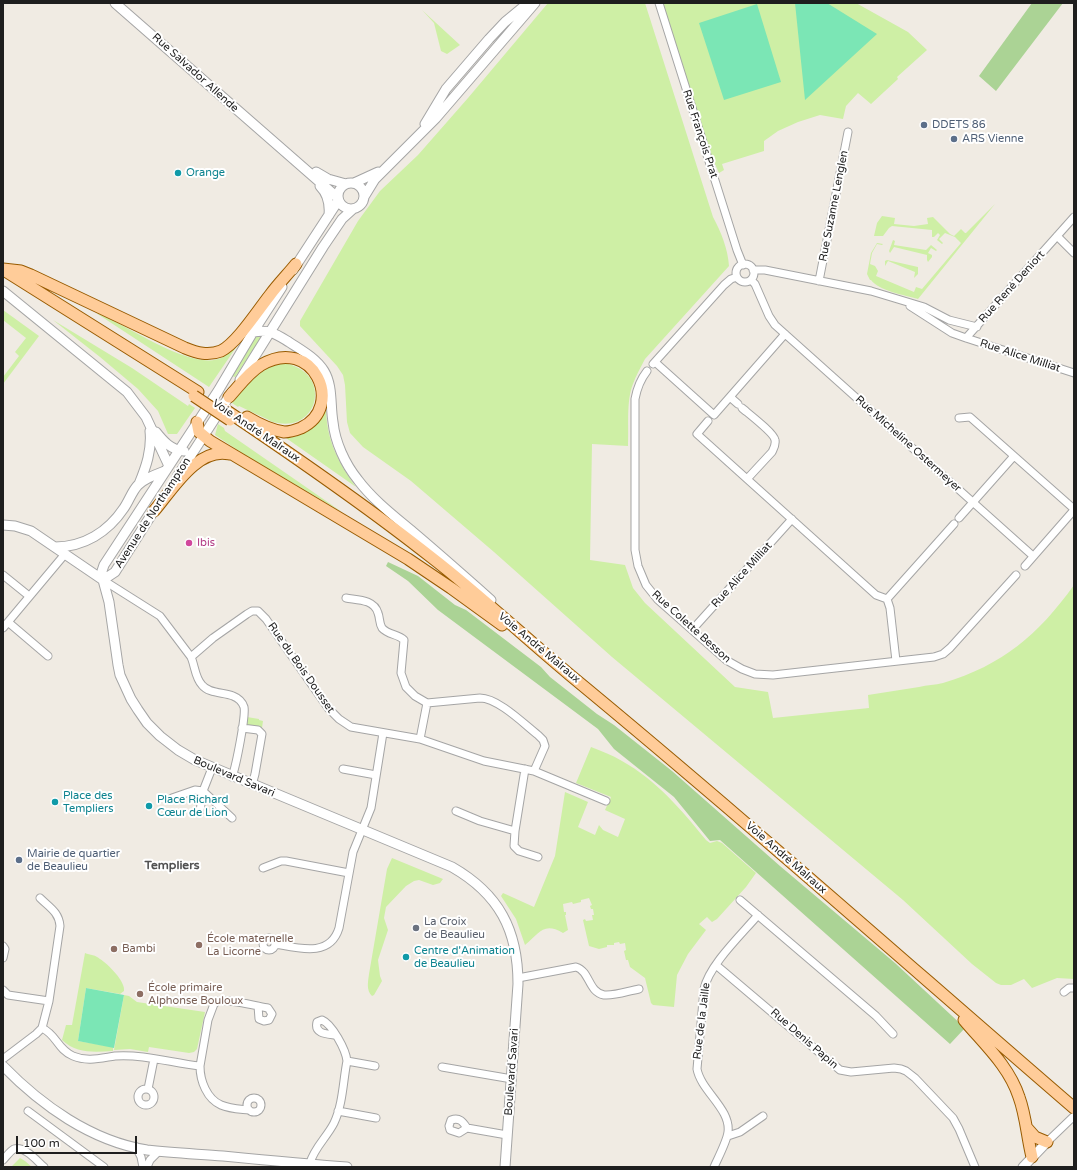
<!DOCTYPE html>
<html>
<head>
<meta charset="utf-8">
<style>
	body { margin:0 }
	#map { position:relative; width:1077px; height:1170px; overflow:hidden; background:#f0ebe3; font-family:"Varela Round",sans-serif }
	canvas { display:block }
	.frame { position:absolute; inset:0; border:4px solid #1e1e1e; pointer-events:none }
	.scale { position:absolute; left:16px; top:1136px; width:121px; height:18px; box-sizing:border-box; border:2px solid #1e1e1e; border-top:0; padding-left:5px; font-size:12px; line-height:14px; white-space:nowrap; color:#1e1e1e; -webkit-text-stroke:3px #fff; paint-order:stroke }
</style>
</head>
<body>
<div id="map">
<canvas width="1077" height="1170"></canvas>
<div class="frame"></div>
<div class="scale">100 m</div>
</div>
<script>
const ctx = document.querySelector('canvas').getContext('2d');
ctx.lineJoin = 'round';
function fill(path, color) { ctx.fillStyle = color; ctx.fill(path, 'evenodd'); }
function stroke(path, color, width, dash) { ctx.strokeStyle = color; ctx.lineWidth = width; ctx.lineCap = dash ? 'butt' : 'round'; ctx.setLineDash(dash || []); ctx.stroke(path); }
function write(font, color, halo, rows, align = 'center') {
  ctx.font = font + ' "Varela Round",sans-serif'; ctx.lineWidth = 4; ctx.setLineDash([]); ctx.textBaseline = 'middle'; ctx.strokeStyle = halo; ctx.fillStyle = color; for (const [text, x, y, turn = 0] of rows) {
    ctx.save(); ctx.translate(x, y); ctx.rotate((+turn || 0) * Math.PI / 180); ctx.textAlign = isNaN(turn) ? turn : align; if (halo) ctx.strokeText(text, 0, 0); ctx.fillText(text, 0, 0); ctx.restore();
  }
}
fill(new Path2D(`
	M548,3H645L713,217C721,232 728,249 729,266L645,359C641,367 636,375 633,384C626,401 629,427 628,446L592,444L590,560L625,565L633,588L645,603L735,687L768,692L773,718L869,708L868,695C885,692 902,690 919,687C927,685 935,685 943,683C1003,665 1038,635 1074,585V979L1057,978L1032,988L1024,979L1011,985H1001L996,983L972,964L903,900L612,657L494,552L411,481L363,447L350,433L347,422L345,385L343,375L337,366L300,326V321L358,221L380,191L418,155L468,98Z
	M662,3H856L908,32L927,50L897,77L898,79L871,104L858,93L846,106L843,119L820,115L798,122L778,131L764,141V151L722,164L724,170L719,173L711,155Z
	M422,10L460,45L447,54L441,51L434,23Z
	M995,204L918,299C905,295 879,291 871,280H870L867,274L871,253L877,243L883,244L882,245L877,244L872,253L870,264L875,266L878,271L876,276L914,292L916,287L922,289L961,243L955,237L945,233L939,239L943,243L942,244L937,240L940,235L938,233L934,237H932V230L892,226L889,228L883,236H874L877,223L882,216L895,218L894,224L914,226L928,224L927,218L933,217L950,234L954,236L961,229L965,233H966Z
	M893,240L895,241L894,245L926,250L931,245L937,250L936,251L931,248L928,253L932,255V257L928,262L927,260V255L894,247L890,253L889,251Z
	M887,260L918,267V274L914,278L915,272L888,261L885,266V261Z
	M3,310L39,336L3,384V377L19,356L15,352L26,338L3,320Z
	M96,313C125,323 194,374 223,357C233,351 243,335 250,327L209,387Z
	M53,320L132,368L188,406L189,404L195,408L177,434H168L158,411L138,389L100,357Z
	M264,333L235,377L232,376L255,335Z
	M283,363C335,371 319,438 270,421L269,420L239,406L238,407L232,403C246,387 261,366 283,363Z
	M326,407C326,439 338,462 356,487L286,438C308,436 318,426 326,407Z
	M218,424L224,428L225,431L342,512L245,455L215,435Z
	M247,717L259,719V720L263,721L262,728L246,725Z
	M591,747C601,751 612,755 622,761C656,780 681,809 706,840L710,843L717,841L722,843L756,873L746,887L717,919L712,922L707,917L699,924L706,930L688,954L677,975L674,1007L653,1005L651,1003L645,978L630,967L628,960H626L624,951L626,950L625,943L620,944L619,942L614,943V945H607V947L599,949L589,946L583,920L585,919L586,921L593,920L592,915H594L593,909H591L590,906L592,905L589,898L581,900V902L573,904L572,902L563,904L564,912H566V915H565L568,930L563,933C543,921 539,934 525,945L516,919L501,896L503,893L534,907L555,856L565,792L588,802L578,827L595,835L599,825L603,830L618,837L625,819L605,810L611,797L576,783Z
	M392,858L443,879L440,883L433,885L419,880L414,881L406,886L386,907L384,918L388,930L378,960L380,976L382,981L374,995L372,996C366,990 368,982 369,974L387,869Z
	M85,953C90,955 96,955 100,959C108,964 126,982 124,991L120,994L86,988L78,1041L113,1047V1051C94,1052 77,1054 62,1040L66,1025H72Z
	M124,995L129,996L137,1002L205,1012L197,1049L194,1052L189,1053L149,1047L148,1052L130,1049L114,1050Z
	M20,1158L25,1161L32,1167H11Z`), '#ceefa5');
fill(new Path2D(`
	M1032,3H1063L996,91L979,76Z
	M388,562L418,576L455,605L466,610L541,667L550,677L597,714L614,725L672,771L780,866L895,963L965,1028L950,1044L720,840L710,841L674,797L614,749L598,729L438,610L408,581L386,566Z`), '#abd395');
fill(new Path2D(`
	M795,3H827L877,34L805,100Z
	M757,4L781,82L724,100L699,23Z
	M86,988L124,995L114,1048L78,1041Z`), '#7be6b5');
const minor = new Path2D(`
	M659,3L737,250L743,265
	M1057,236L1074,253
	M736 273a9 9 0 1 1 18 0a9 9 0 1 1-18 0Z
	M753,270H765L871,291L924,307L949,320L977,327
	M751,280L755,284L769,316L775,325L1033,556
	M819,281L848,132
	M910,306L952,333L966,338L1074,373
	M966,338L1074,217
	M655,362L714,415L785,334
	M653,364L724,285L731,279L737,277
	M647,371C640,380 637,388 635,399V550L638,566L646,585L658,600L726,660L742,669L755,674L773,675L934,657L943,654L950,648L1016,575
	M730,397L738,404
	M742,408C749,414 774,433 775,440C776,445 774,448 772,452L747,479
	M959,418L970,417L1074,509
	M708,421L697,434L876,595L887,599
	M959,518L1014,456
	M1025,566L1074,510
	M3,575L29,596
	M103,580L160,616L191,657L213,638L247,614L252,611H258L266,619L328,708L339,719L351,727L420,739L484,761L534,771L606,801
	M346,598C357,600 374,599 378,613C380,618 379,623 382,628C388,635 398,634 404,640L401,673L406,687L415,696L427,703L480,698C498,698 524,724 538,735L543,740L545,746L534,771
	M8,622L48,656
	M3,628L65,554
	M692,630L792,519
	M191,657C195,666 195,678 202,685C209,694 224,692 233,696C238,698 242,701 244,707C246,716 236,766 232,777
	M896,661L890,608L887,599L954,524
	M242,728L258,730L262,734L255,774L252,785
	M420,739L427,703
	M343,769L376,775
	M525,769L515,831L514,846L519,851L538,857
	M172,798L195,790L203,791L232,818
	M200,811L203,791L212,768
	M456,811L480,821L515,831
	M263,868L281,861H286L349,873
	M40,898C49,907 59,912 60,926L49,1001L42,1028
	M740,900L876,1016L893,1034
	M263 944a6 6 0 1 1 12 0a6 6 0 1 1-12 0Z
	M275,944C298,948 330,958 339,928L353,852L371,808L383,733
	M3,946L5,949L3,958
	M716,965L840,1070L851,1072L894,1068L901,1069L906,1071L915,1078L953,1118L959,1129L975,1167
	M518,978L576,967C590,971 588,992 604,995C615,996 628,991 639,989
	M3,990L8,995L49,1001
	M1064,992L1069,988H1074
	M3,1059L36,1034L42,1028C57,1035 57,1049 73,1056C87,1062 101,1058 115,1056C144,1054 172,1063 200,1066L208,1020L214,1004C216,1002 217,1001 220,1001C229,999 257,1006 268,1008L272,1014L269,1020L264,1021L259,1019L258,1006
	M347,1061L375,1066
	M200,1066C200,1081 207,1099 221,1105C230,1109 240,1109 249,1110
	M442,1067L512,1079
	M148,1089L154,1059
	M138 1097a8 8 0 1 1 16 0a8 8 0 1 1-16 0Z
	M247 1105a7 7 0 1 1 14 0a7 7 0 1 1-14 0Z
	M28,1111L104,1167
	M338,1111L376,1118
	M467,1128L459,1133L450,1130L449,1126L451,1120C460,1117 463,1122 467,1128L507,1135
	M728,1136L740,1132L763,1116
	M1047,1142L1073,1117
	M136,1147L141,1157L143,1167
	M3,1160C6,1157 10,1151 14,1149C25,1146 37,1161 44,1167
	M310,1163C314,1148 327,1137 334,1123C343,1104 343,1081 347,1061C346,1050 332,1024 322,1020L317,1022C314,1034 327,1034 335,1035
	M147,1167L150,1160L159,1151
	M714,1167C718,1158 727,1141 728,1132C731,1109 701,1091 697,1069L704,989C709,965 742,934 758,915`);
const tertiary = new Path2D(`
	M115,3L338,198
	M425,124L446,89L489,39L505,22L528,3
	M316,172L328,179L346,184
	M338 196a13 13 0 1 1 26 0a13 13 0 1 1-26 0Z
	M354,183L378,172
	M320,186C328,194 330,204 329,215
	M364,197L375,179L436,118L535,3
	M293,270L338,201
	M282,287L253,332L218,391L104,565L102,571L103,580L109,602L118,665L120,675L131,699L138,710L147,723L160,736L178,750L195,760L452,867C499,894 518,930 518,984L505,1167
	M3,291L127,392L146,417L169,466
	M253,332C270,329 276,334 289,342C301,350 316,358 324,371C333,386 330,405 333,422C335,442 345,464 358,480C373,500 394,516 413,532C439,554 465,577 491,600
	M240,380L323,247L342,219L353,209
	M156,432C163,441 171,450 184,451
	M177,477L232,392
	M139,484C146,467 152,450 150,431
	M3,525L15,526L31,531L103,580
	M55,547C84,547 108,532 124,508C129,501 132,491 138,485C145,478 157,474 165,471
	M103,580L115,572L157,506
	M3,1066C41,1105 91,1141 147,1150C172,1153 198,1154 223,1156C264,1160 305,1164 347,1167
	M1023,1167L1047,1142`);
const primary = new Path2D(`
	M3,269L21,271L31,275L185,348C197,353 208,356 221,351C237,343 258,310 270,295C278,284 288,274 296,264
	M7,272L198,392
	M229,397C239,386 248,373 261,365C313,334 346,407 301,428C296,430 290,432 284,432C271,430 257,423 247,417
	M224,409C294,456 364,504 431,557C479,594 523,636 570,675C741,816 906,963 1074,1108
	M197,422L199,432L210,441L408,559L451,588L502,625
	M154,511C172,490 197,447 229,454
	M964,1020C984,1044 1009,1066 1019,1097C1026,1116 1027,1137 1032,1157
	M1027,1128L1035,1137L1047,1142`);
stroke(minor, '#a5a5a5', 9);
stroke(tertiary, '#a5a5a5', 11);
stroke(primary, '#985b00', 13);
stroke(minor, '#fff', 7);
stroke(tertiary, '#fff', 9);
stroke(primary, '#fc9', 11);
const primaryBridge = new Path2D(`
	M194,396L230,420`);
stroke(primaryBridge, '#985b00', 13, []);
stroke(primaryBridge, '#fc9', 11);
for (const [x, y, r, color] of [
	[924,125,4,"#5c6f8a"],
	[954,139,4,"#5c6f8a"],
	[178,173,4,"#0f9aa8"],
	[189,543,4,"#d1479c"],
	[55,802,4,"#0f9aa8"],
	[149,806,4,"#0f9aa8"],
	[19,860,4,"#5c6f8a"],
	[416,928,4,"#6b7280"],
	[199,945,4,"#8d6e63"],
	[114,949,4,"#8d6e63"],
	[406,957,4,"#0f9aa8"],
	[140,994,4,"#8d6e63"]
]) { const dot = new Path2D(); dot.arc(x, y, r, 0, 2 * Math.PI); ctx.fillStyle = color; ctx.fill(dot); stroke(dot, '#fff', 1.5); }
write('11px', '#1e1e1e', '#fff', [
	["Rue Salvador Allende",195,73,42],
	["Rue François Prat",700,134,72],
	["Rue Suzanne Lenglen",834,206,-79],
	["Rue René Deniort",1012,287,-48],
	["Rue Alice Milliat",1020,356,18],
	["Voie André Malraux",256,431,34],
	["Rue Micheline Ostermeyer",908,444,42],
	["Avenue de Northampton",153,513,-57],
	["Rue Alice Milliat",742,575,-48],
	["Rue Colette Besson",691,627,42],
	["Voie André Malraux",539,648,40],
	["Rue du Bois Dousset",301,668,55],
	["Boulevard Savari",234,777,23],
	["Voie André Malraux",786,858,41],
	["Rue de la Jaille",702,1021,-83],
	["Rue Denis Papin",804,1039,41],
	["Boulevard Savari",512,1072,-86]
]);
write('11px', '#4e5e75', '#fff', [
	["DDETS 86",932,125],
	["ARS Vienne",962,139],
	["Mairie de quartier",27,854],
	["de Beaulieu",27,867]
], 'left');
write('11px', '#0d838f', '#fff', [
	["Orange",186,173],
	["Place des",63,796],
	["Templiers",63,809],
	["Place Richard",157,800],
	["Cœur de Lion",157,813],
	["Centre d'Animation",414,951],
	["de Beaulieu",414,964]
], 'left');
write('11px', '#b23c85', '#fff', [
	["Ibis",197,543]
], 'left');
write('11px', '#5b616d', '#fff', [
	["La Croix",424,922],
	["de Beaulieu",424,935]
], 'left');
write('11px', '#785e54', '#fff', [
	["École maternelle",207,939],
	["La Licorne",207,952],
	["Bambi",122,949],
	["École primaire",148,988],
	["Alphonse Bouloux",148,1001]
], 'left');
write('bold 12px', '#515151', '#fff', [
	["Templiers",172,866]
]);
</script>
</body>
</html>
